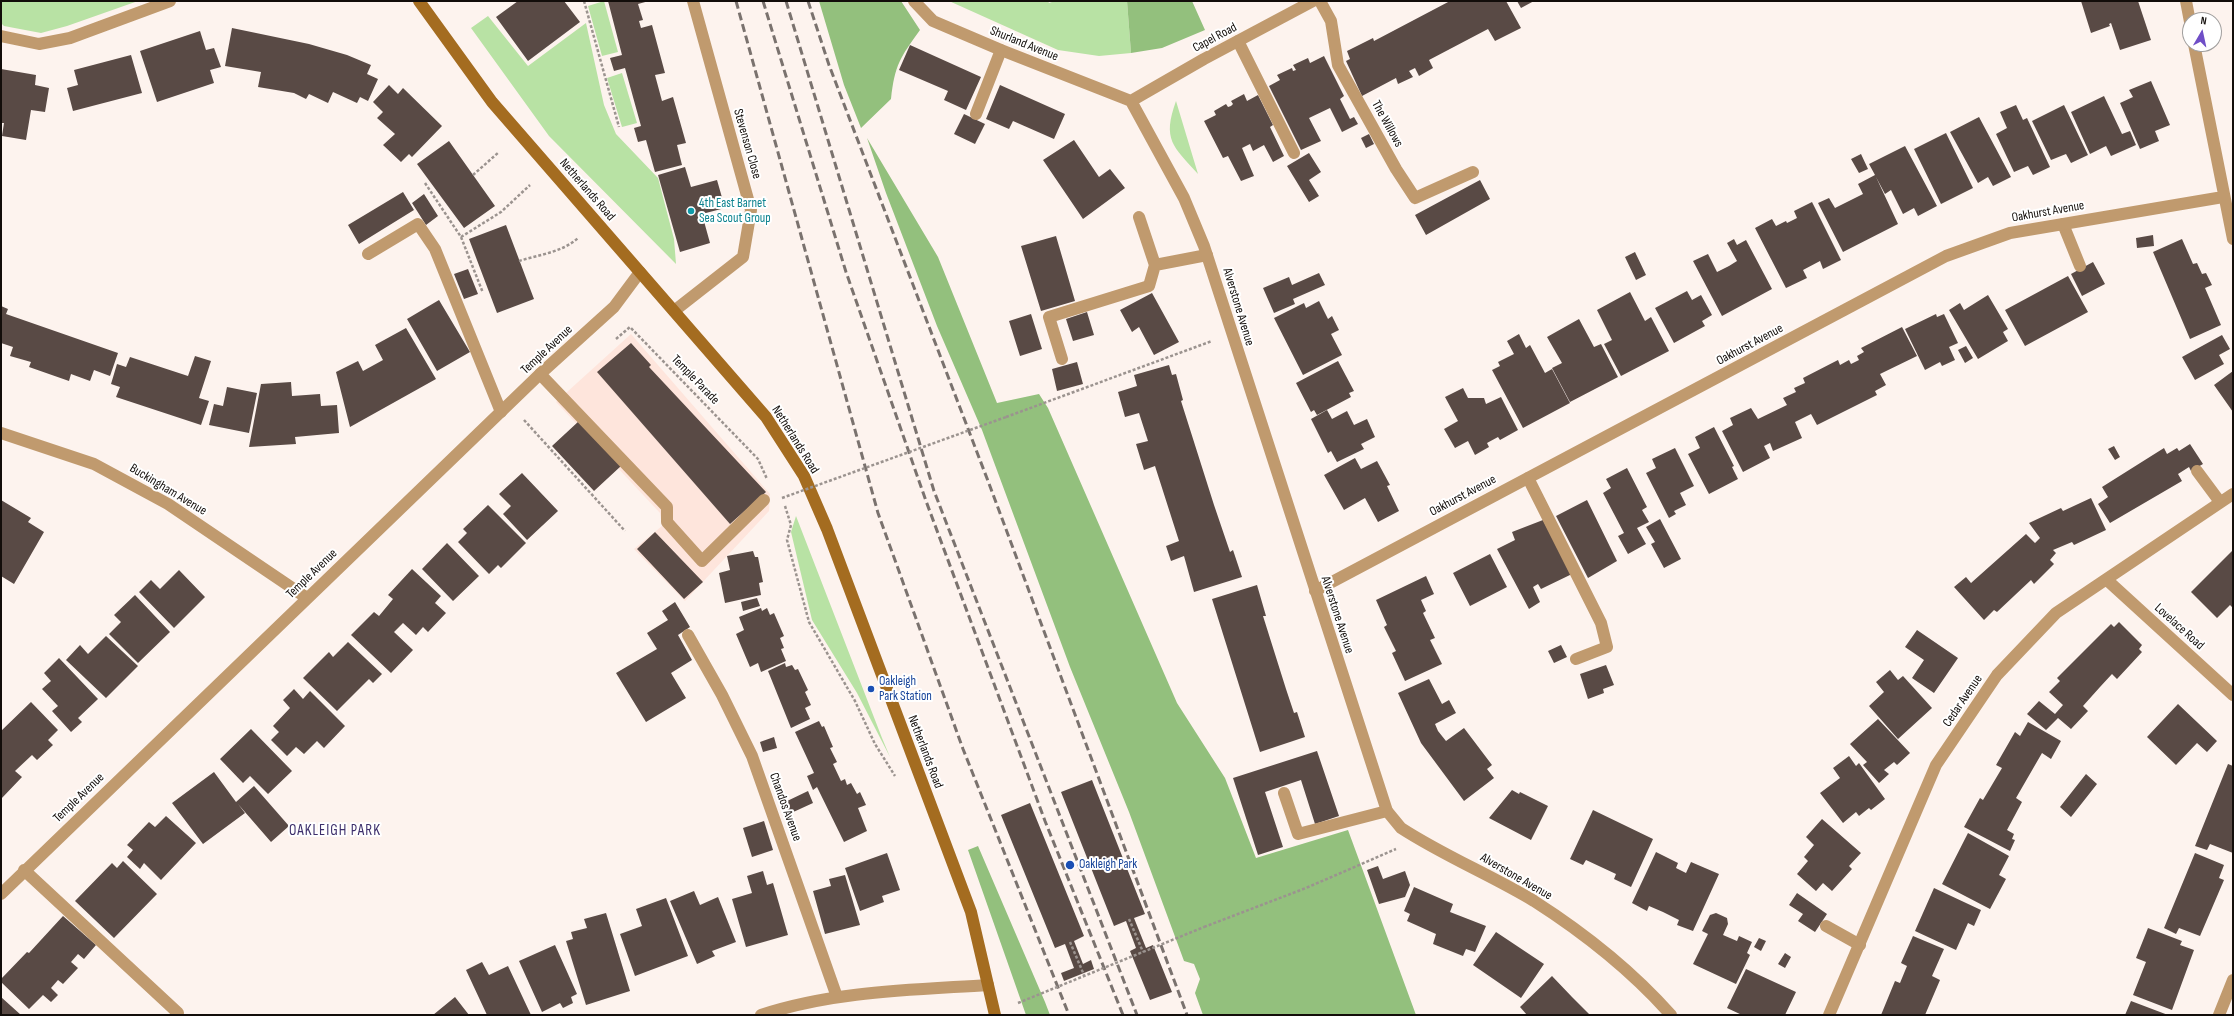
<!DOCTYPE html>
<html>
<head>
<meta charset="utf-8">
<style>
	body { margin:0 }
	#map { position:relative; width:2234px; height:1016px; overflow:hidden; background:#fdf3ee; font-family:"Sofia Sans Condensed",sans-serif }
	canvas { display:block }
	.frame { position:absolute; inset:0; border:2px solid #120d0a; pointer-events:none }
	.north { position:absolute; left:2182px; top:12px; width:40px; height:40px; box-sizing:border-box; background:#fff; border:1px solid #a09e9d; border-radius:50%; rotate:9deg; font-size:11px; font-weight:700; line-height:16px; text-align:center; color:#120d0a }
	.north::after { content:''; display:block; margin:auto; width:14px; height:18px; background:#6f4ec7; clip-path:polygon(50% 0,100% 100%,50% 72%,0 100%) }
</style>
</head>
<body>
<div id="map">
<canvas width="2234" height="1016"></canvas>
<div class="frame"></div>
<div class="north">N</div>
</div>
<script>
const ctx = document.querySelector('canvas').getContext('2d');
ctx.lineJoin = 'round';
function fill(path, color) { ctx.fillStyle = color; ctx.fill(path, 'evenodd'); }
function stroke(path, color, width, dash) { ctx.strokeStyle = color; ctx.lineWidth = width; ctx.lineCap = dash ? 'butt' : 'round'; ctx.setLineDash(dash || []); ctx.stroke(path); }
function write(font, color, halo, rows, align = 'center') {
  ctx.font = font + ' "Sofia Sans Condensed",sans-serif'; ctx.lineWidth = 4; ctx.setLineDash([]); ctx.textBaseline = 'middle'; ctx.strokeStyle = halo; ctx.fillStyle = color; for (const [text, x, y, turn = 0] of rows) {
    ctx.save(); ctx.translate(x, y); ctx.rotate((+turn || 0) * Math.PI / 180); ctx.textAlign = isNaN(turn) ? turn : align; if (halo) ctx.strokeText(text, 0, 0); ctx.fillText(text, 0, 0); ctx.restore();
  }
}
fill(new Path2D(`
	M631,334L770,494L769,511L685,601L634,549L662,526L660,513L556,402Z`), '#fee5dc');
fill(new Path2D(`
	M1,1H138L67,26L41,33L4,26L1,23Z
	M604,1L618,52L602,56L588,6Z
	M949,1H1048L1049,3L1055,1H1127L1131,53L1099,56L1058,50Z
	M488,16L528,66L586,23L604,105L616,134L658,178L674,239L676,264L549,136L471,28Z
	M622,73L637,123L622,127L607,78Z
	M1176,101L1198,174C1173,146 1162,140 1176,101Z
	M796,516L882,738L890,757L857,693L812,620L791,532Z`), '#b8e2a4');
fill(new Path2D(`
	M819,1H901L920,30C900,58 895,64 891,99L861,128L844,85Z
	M1127,1H1192L1205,30L1162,48L1131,53Z
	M867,138L938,257L997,403L1039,394L1048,408L1177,703L1225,778L1256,858L1348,830L1416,1015H1203L1195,993L1200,979L1194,964L1184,961L1129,812L1070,667L982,430L937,326L886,193Z
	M978,846L1045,1002L1050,1015H1026L968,850Z`), '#93c07d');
fill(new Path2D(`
	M518,1H564L580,22L528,61L496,17Z
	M608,1H649L638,4L643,20L639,21L641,28L652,25L665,73L655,75L662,101L673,97L686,143L677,145L682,165L655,172L646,140L638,142L634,128L641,126L625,68L614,71L610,58L622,55Z
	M1450,1H1506L1521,28L1495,41L1488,29L1429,60L1433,68L1419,76L1415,68L1409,71L1413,77L1398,84L1396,78L1362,96L1346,61L1350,59L1347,51L1373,38L1374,41Z
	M1517,1H1534L1521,8Z
	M2081,1H2138L2151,40L2120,50L2111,23L2109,24L2110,26L2091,33Z
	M232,28L309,44L347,55L371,65L367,74L378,79L368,101L360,97L357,103L333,92L328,103L309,94L306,99L294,93L258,87L261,72L225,66Z
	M200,31L206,50L214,48L221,67L210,70L214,83L157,102L140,51Z
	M910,45L981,77L966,110L944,100L948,91L899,70Z
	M131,55L142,93L73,111L67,88L78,85L74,70Z
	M1324,56L1344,96L1340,99L1350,119L1354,117L1358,124L1342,132L1330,108L1309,118L1321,141L1301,150L1269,86L1280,80L1277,75L1292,68L1293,71L1296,70L1293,65L1308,58L1310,63Z
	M1,69L36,75L35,85L49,88L45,112L31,110L26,140L2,136L4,123H1Z
	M2151,81L2170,125L2155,131L2159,141L2140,149L2120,103L2133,97L2129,90Z
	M389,85L398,94L403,88L442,126L412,157L409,154L401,162L383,145L395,134L377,118L383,112L373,102Z
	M1000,85L1065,114L1054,139L1013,121L1009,129L986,119Z
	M1244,94L1247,101L1258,95L1273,125L1270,127L1284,156L1273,162L1264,145L1253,151L1250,144L1242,148L1254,176L1241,181L1228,156L1223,158L1204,121L1216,115L1214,111L1226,104L1228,107L1231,106L1233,104L1231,101Z
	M2104,96L2122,134L2130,131L2136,145L2111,156L2106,146L2090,154L2071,112Z
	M2016,105L2023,120L2027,118L2050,167L2033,175L2028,166L2014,172L1996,134L2007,128L2000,112Z
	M2064,105L2088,155L2071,163L2066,154L2051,160L2032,121Z
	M964,114L985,124L975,144L954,134Z
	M1979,117L2011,177L1993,186L1988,177L1978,183L1950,132Z
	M1946,133L1973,188L1941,204L1914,149Z
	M1369,134L1374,144L1366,148L1361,138Z
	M1074,140L1099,177L1110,169L1125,188L1083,219L1043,160Z
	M449,141L495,206L464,228L417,164Z
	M1905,146L1937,206L1918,216L1914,208L1903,214L1891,190L1885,194L1876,177L1898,224L1843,252L1818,203L1829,198L1835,208L1863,194L1858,184L1875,175L1869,164Z
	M1309,153L1321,172L1309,180L1319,196L1309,202L1287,166Z
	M1861,154L1868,169L1859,173L1851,159Z
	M685,167L691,187L717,180L725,208L702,214L710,243L680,252L658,175Z
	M1480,180L1490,199L1426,235L1415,215Z
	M403,192L414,210L359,244L348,225Z
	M424,194L438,216L426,225L412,203Z
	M1812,202L1841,260L1823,269L1820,261L1803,270L1807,278L1786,288L1755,228L1772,219L1776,226L1786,221L1787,223L1797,218L1794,211Z
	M506,225L534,299L497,313L469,239Z
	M2153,235L2154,246L2137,248L2136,238Z
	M1056,236L1075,301L1041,311L1021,246Z
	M1734,239L1737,245L1746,240L1772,289L1722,316L1693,261L1708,254L1717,272L1729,266L1737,261L1727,243Z
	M2182,239L2193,264L2197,263L2202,274L2206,273L2212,285L2205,288L2221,325L2190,339L2153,252Z
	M1635,252L1646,275L1636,280L1625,257Z
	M2093,262L2105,284L2082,296L2071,274Z
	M468,269L478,294L464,299L454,274Z
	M1319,273L1325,285L1293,299L1295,304L1274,313L1263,288L1289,277L1292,285Z
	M2068,276L2088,312L2025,346L2005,310Z
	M1687,291L1692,300L1701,295L1712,315L1702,321L1705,326L1674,343L1655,308Z
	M1630,292L1645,321L1651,317L1669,351L1621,376L1604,344L1612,340L1597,310Z
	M1152,293L1179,342L1154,355L1139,327L1132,332L1120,310Z
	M1988,295L2008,329L2003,332L2008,341L1978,359L1949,310L1960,303L1964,310Z
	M439,300L470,352L437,371L407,319Z
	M1319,301L1328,319L1332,316L1339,330L1331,334L1342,355L1303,375L1274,318L1304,303L1306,308Z
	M1,306L8,309L6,314L118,353L110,376L94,370L90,381L71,374L69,381L29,367L31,362L10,356L13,347L1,343Z
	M1087,312L1094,335L1073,341L1066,319Z
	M1031,314L1042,349L1020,356L1009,321Z
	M1936,314L1937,317L1944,314L1958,343L1949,347L1955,360L1942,366L1940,362L1925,370L1905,329Z
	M1579,319L1594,347L1601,344L1618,377L1570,402L1552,368L1562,363L1547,337Z
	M1902,327L1917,356L1880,374L1886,385L1875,391L1877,395L1817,425L1811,414L1795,422L1802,438L1773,451L1770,443L1764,446L1770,458L1743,472L1722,431L1733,425L1730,418L1751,408L1758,419L1787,405L1783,398L1796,392L1794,388L1805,383L1803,378L1838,360L1840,365L1849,360L1851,364L1859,360L1857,356L1864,352L1861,348Z
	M406,328L436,379L350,427L336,372L358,361L363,371L383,360L375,345Z
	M1519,334L1526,348L1530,345L1545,373L1552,369L1570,403L1523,428L1492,370L1500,366L1498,362L1514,354L1507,341Z
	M2222,335L2230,349L2219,355L2224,364L2195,380L2182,357Z
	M631,343L651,365L649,367L766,492L730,524L597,372Z
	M1966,346L1973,358L1965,363L1958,350Z
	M195,356L211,361L199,398L209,401L201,425L116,397L120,387L111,384L117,364L126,367L130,357L188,376Z
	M1338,361L1354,391L1349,393L1351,397L1317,415L1314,410L1311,412L1296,383Z
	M1077,362L1083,384L1057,391L1052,369Z
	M1169,365L1172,375L1176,374L1183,400L1181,401L1214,505L1230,552L1233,550L1242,577L1194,592L1184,556L1171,561L1166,546L1179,541L1155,466L1144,470L1136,444L1148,441L1139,413L1125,417L1118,392L1137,386L1134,375Z
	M2233,371V412L2214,385Z
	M291,382L292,396L320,394L321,406L337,405L339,433L295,437L296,444L249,447L261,384Z
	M227,387L257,393L249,433L209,425L214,404L223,406Z
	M1463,388L1468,398H1484L1486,404L1501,397L1518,430L1500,440L1498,437L1487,443L1489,447L1475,455L1468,441L1455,448L1444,429L1458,421L1445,397Z
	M1327,410L1332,419L1347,411L1354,425L1367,419L1375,437L1361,444L1364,449L1337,462L1331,451L1328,453L1311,419Z
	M579,421L621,466L594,491L552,446Z
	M1714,427L1734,466L1732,467L1738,479L1709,494L1688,454L1700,448L1695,437Z
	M2190,444L2203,464L2191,471L2189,467L2178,474L2182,481L2110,523L2098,504L2108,497L2102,487L2164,448L2167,454L2177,448L2179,451Z
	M2114,446L2120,457L2115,460L2108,449Z
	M1675,448L1694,486L1680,493L1686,505L1674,511L1676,514L1669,518L1646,473L1656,468L1652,459Z
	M1355,458L1361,469L1377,461L1390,485L1387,486L1399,511L1378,522L1365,498L1344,510L1324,475Z
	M1627,468L1647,507L1642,510L1649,522L1637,528L1646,544L1628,554L1618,536L1624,533L1603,493L1611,488L1606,479Z
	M522,473L558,511L527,540L503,514L511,506L499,494Z
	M2091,498L2106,530L2074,545L2072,542L2053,550L2056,553L2050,560L2054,564L2034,584L2031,580L1997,612L1994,610L1984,620L1954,587L1966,577L1971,583L2026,534L2035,543L2040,538L2029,523L2061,508L2063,511Z
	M1,500L31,518L28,522L44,532L14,584L1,576Z
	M1587,500L1617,561L1588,578L1556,516Z
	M488,505L526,543L501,568L498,565L489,574L458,542L467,533L463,529Z
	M1660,519L1681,559L1664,568L1651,544L1655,542L1646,527Z
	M1543,520L1572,574L1541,589L1538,584L1533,587L1540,602L1529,609L1497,549L1515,540L1512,532Z
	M655,532L703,582L684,599L637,549Z
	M447,543L479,576L453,601L422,569Z
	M2233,550V608L2230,605L2217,618L2191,592Z
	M753,551L755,557H758L763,582L759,583L761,595L725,603L719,573L730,570L727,556Z
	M1490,554L1507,587L1470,606L1453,573Z
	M412,569L441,596L435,603L446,613L428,632L423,627L416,635L403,623L394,632L413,650L391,673L351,635L374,612L379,616L393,599L388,595Z
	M179,570L205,597L174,628L139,592L151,580L160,589Z
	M1426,576L1434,594L1421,600L1426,611L1423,613L1435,638L1430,640L1442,664L1405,681L1392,653L1396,651L1384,627L1387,625L1376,600Z
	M1257,585L1266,616H1263L1286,689L1294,713L1297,712L1305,737L1260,752L1212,599Z
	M135,595L170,632L138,663L109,634L121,622L114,615Z
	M757,598L760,606L743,611L741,602Z
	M675,602L690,627L678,635L692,660L671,673L686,698L646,722L616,673L657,649L647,633L668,620L662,611Z
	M761,608L762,611L767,608L770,615L774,613L784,636L780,638L784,648L781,649L786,661L761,672L758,663L750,667L736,634L744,630L739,617Z
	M2119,622L2142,645L2139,649L2142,652L2117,679L2112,674L2100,687L2083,706L2088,711L2071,729L2058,718L2046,730L2027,714L2039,701L2055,714L2063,705L2049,692L2060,681L2057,678L2111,624L2114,627Z
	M1917,630L1958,658L1934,693L1912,678L1924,660L1905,647Z
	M106,636L138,666L106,698L66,660L80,645L88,654Z
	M348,642L382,674L373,683L369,679L337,711L303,678L329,652L333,657Z
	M1561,645L1567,657L1554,663L1548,651Z
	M59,658L98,699L78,718L82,722L71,732L52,711L58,706L42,689L51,681L44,673Z
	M785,663L786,667L792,665L795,670L798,669L808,690L805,692L811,705L805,708L810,719L791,728L768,671Z
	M1606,665L1614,685L1603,689L1604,693L1588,699L1580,674Z
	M1890,670L1898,680L1903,676L1932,708L1898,739L1869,706L1884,692L1876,682Z
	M1429,679L1442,704L1449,700L1456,713L1435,724L1438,731L1446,741L1464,728L1492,765L1487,769L1494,778L1464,801L1421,743L1398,693Z
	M294,689L303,699L310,691L345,726L324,748L317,741L304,754L296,747L287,756L271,740L279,732L273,726L290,708L283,700Z
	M31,702L58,730L48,740L53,745L37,760L32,755L15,771L22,777L1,799V731Z
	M2178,704L2217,741L2207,752L2197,743L2176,765L2147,737Z
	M1878,719L1910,753L1897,765L1894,762L1884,770L1889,774L1879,783L1863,765L1867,762L1850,744Z
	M819,721L822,727L824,726L833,747L830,748L837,762L833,764L841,781L845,779L847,785L851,783L857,794L860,792L866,805L858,808L867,831L844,842L817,787L813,790L807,776L814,773L795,732Z
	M2028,722L2061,741L2051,759L2042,753L2016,798L2022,802L2007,830L2014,834L2012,839L2015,840L2010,851L1964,827L1980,798L1983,800L2002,768L1996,765L2015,732L2020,736Z
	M251,729L292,771L268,794L250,776L243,783L220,759Z
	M774,737L777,748L763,752L760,742Z
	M1317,751L1339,816L1315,824L1301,780L1265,792L1283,847L1258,855L1233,778Z
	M1849,756L1856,766L1859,763L1885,799L1871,810L1869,808L1859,816L1856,812L1843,823L1820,793L1840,778L1833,768Z
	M2228,764L2233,766V853L2210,844L2207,850L2195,846Z
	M214,772L236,802L254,786L289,826L271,842L238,804L245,813L203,844L172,803Z
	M2086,774L2097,784L2071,817L2060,807Z
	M1092,780L1145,914L1134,918L1146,948L1153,945L1172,992L1150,1000L1130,951L1136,948L1126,921L1114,926L1061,792Z
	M1512,790L1519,794L1520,792L1548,806L1531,840L1489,818Z
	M808,791L813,803L789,814L783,803Z
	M1030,803L1084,936L1074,941L1083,964L1091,960L1094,969L1064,981L1061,973L1074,968L1065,944L1055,948L1001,815Z
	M1593,810L1653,839L1631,887L1614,879L1616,874L1586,860L1583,865L1570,859Z
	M166,816L196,843L161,880L144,863L140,869L127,857L133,850L127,845L149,822L155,827Z
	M1822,819L1861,853L1849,866L1852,869L1832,891L1823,883L1816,891L1797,874L1808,861L1804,857L1814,845L1806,837Z
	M764,821L773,850L752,857L743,828Z
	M1968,833L2009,856L1999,875L2006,879L1990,909L1942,884Z
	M1656,852L1678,863L1676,868L1686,873L1691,862L1719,874L1693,931L1677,925L1679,920L1663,912L1649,906L1647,911L1632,903Z
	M887,853L900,890L882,896L884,902L860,911L845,868Z
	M2195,853L2224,865L2219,878L2224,880L2200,936L2179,928L2176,934L2164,928Z
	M123,861L157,894L114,938L75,901L112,863L117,868Z
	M1378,866L1383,879L1405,871L1410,885L1405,897L1379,904L1367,870Z
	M763,871L767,885L773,883L788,935L746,947L732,899L752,893L747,876Z
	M845,875L860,925L825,934L813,891L831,886L829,879Z
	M1414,887L1453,904L1450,912L1486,926L1475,952L1466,949L1463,956L1433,944L1436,934L1407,921L1410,914L1404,911Z
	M1934,888L1981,910L1974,926L1968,923L1956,950L1915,931Z
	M694,891L700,905L718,897L736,942L712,951L715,956L697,964L670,901Z
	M1797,893L1827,914L1815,932L1798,921L1803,914L1789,905Z
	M666,898L688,956L635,976L620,934L642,926L636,909Z
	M606,913L630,991L586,1005L566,941L573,939L571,932L587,928L584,919Z
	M1716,913L1727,918L1728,924L1723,935L1737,941L1739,936L1752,942L1747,953L1750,955L1736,984L1693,964L1708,934L1702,931L1710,915Z
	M63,916L96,945L84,959L78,954L71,962L78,968L63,984L58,980L51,988L58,995L51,1002L43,995L29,1009L1,982V979L27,952L29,953Z
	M2148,928L2182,941L2180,945L2194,950L2172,1010L2133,995L2146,962L2136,958Z
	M1496,932L1544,964L1521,998L1473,965Z
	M1913,936L1944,949L1932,976L1940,980L1925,1015H1881L1895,981L1900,983L1907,966L1901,963Z
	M1759,938L1766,941L1761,951L1754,947Z
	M555,945L577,994L571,997L573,1003L563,1008L560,1003L542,1012L519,961Z
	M1785,953L1791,957L1785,968L1778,964Z
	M482,962L489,975L508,966L531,1015H487L466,970Z
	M1746,969L1796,992L1785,1015H1742L1727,1008Z
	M1552,976L1572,997L1590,1015H1527L1520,1007Z
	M1,997L21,1015H1Z
	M455,997L469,1015H433Z
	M2131,1001L2168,1015H2125Z`), '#594a45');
stroke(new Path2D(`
	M584,1L619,127
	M473,175L499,152
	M425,183L461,237L483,293
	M461,237L501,212L530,185
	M519,261C538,255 563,252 578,238
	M616,339L630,327L758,459L767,479
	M1006,417L1212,341
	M524,420L625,531
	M785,506L791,525L787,540L809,622L855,701L875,744L895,776
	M1129,919L1143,952
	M1204,927L1306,888L1396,849
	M1070,942L1084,975`), '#9b938f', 2.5, [3, 2]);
stroke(new Path2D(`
	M1320,1L1331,21L1338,65L1396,169L1415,198L1473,172
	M1238,41L1294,153
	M976,114L1001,50
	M1139,217L1155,265
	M2063,224L2080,266
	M368,254L418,224L435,249L501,412
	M1062,359L1049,317L1149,286L1155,265L1207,255
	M540,374L667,507V522L702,561L764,500
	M2197,471L2220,502
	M1528,478L1601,623L1607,647L1576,659
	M688,635L722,695L752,756L837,997
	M1284,793L1298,834L1387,811
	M24,870L178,1013L176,1015
	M1826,926L1860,945`), '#c09a6e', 12);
stroke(new Path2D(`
	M914,1L933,21L1001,50L1131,101
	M2186,1L2190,22
	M1,36L39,44L70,38L170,1
	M2194,44L2233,239
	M1131,101L1184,198L1204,246L1387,811L1401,828C1444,856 1491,875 1534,901C1584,933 1632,971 1671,1015
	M1131,101L1204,59L1313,1
	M674,311L743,257L751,210L693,1
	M1,433L94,464L168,504L307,598
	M2107,580L2233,695
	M1315,591L1946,256L2010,233L2223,197
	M1,894L540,374L614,307L640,272
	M761,1015C834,991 912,990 988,985
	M1829,1015L1936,765L1997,675L2056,613L2233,494
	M2219,1015L2233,980`), '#c09a6e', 12);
stroke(new Path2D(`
	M419,1L492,102L766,417L804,476L827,529L971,912L995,1015`), '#a46c20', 12);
stroke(new Path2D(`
	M736,1L878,513L963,749L1069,1015
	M763,1L846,272L926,501L1045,821L1123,1015
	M786,1L934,491L1137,1015
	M808,1L829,65L988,481L1187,1015`), '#7a726e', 3, [8, 4]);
stroke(new Path2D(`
	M782,498L1006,417
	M1018,1003L1204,927`), '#9b938f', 2.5, [3, 2]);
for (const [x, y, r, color] of [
	[691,211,4,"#0f9aa8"],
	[871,689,4,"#1a4fb4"],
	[1070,865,5,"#1a4fb4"]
]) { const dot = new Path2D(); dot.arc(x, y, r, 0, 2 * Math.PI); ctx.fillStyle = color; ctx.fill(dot); stroke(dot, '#fff', 1.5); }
write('13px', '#120d0a', '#fff', [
	["Capel Road",1215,38,-28],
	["Shurland Avenue",1024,44,22],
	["The Willows",1387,124,61],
	["Stevenson Close",747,144,74],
	["Netherlands Road",587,190,49],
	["Oakhurst Avenue",2048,212,-10],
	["Alverstone Avenue",1238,307,73],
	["Oakhurst Avenue",1750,345,-28],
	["Temple Avenue",547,350,-43],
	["Temple Parade",695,380,46],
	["Netherlands Road",795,440,58],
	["Buckingham Avenue",168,490,31],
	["Oakhurst Avenue",1463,496,-28],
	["Temple Avenue",312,574,-44],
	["Alverstone Avenue",1337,615,72],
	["Lovelace Road",2179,627,42],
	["Cedar Avenue",1963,701,-56],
	["Netherlands Road",925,752,69],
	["Temple Avenue",79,798,-44],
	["Chandos Avenue",785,807,70],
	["Alverstone Avenue",1516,877,30]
]);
write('13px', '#0d838f', '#fff', [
	["4th East Barnet",699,204],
	["Sea Scout Group",699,219]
], 'left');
write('13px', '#164399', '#fff', [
	["Oakleigh",879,682],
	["Park Station",879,697],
	["Oakleigh Park",1079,865]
], 'left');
ctx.letterSpacing = '1px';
write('15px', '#3d2f6b', '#fff', [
	["OAKLEIGH PARK",335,831]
]);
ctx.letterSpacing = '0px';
</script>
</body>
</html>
